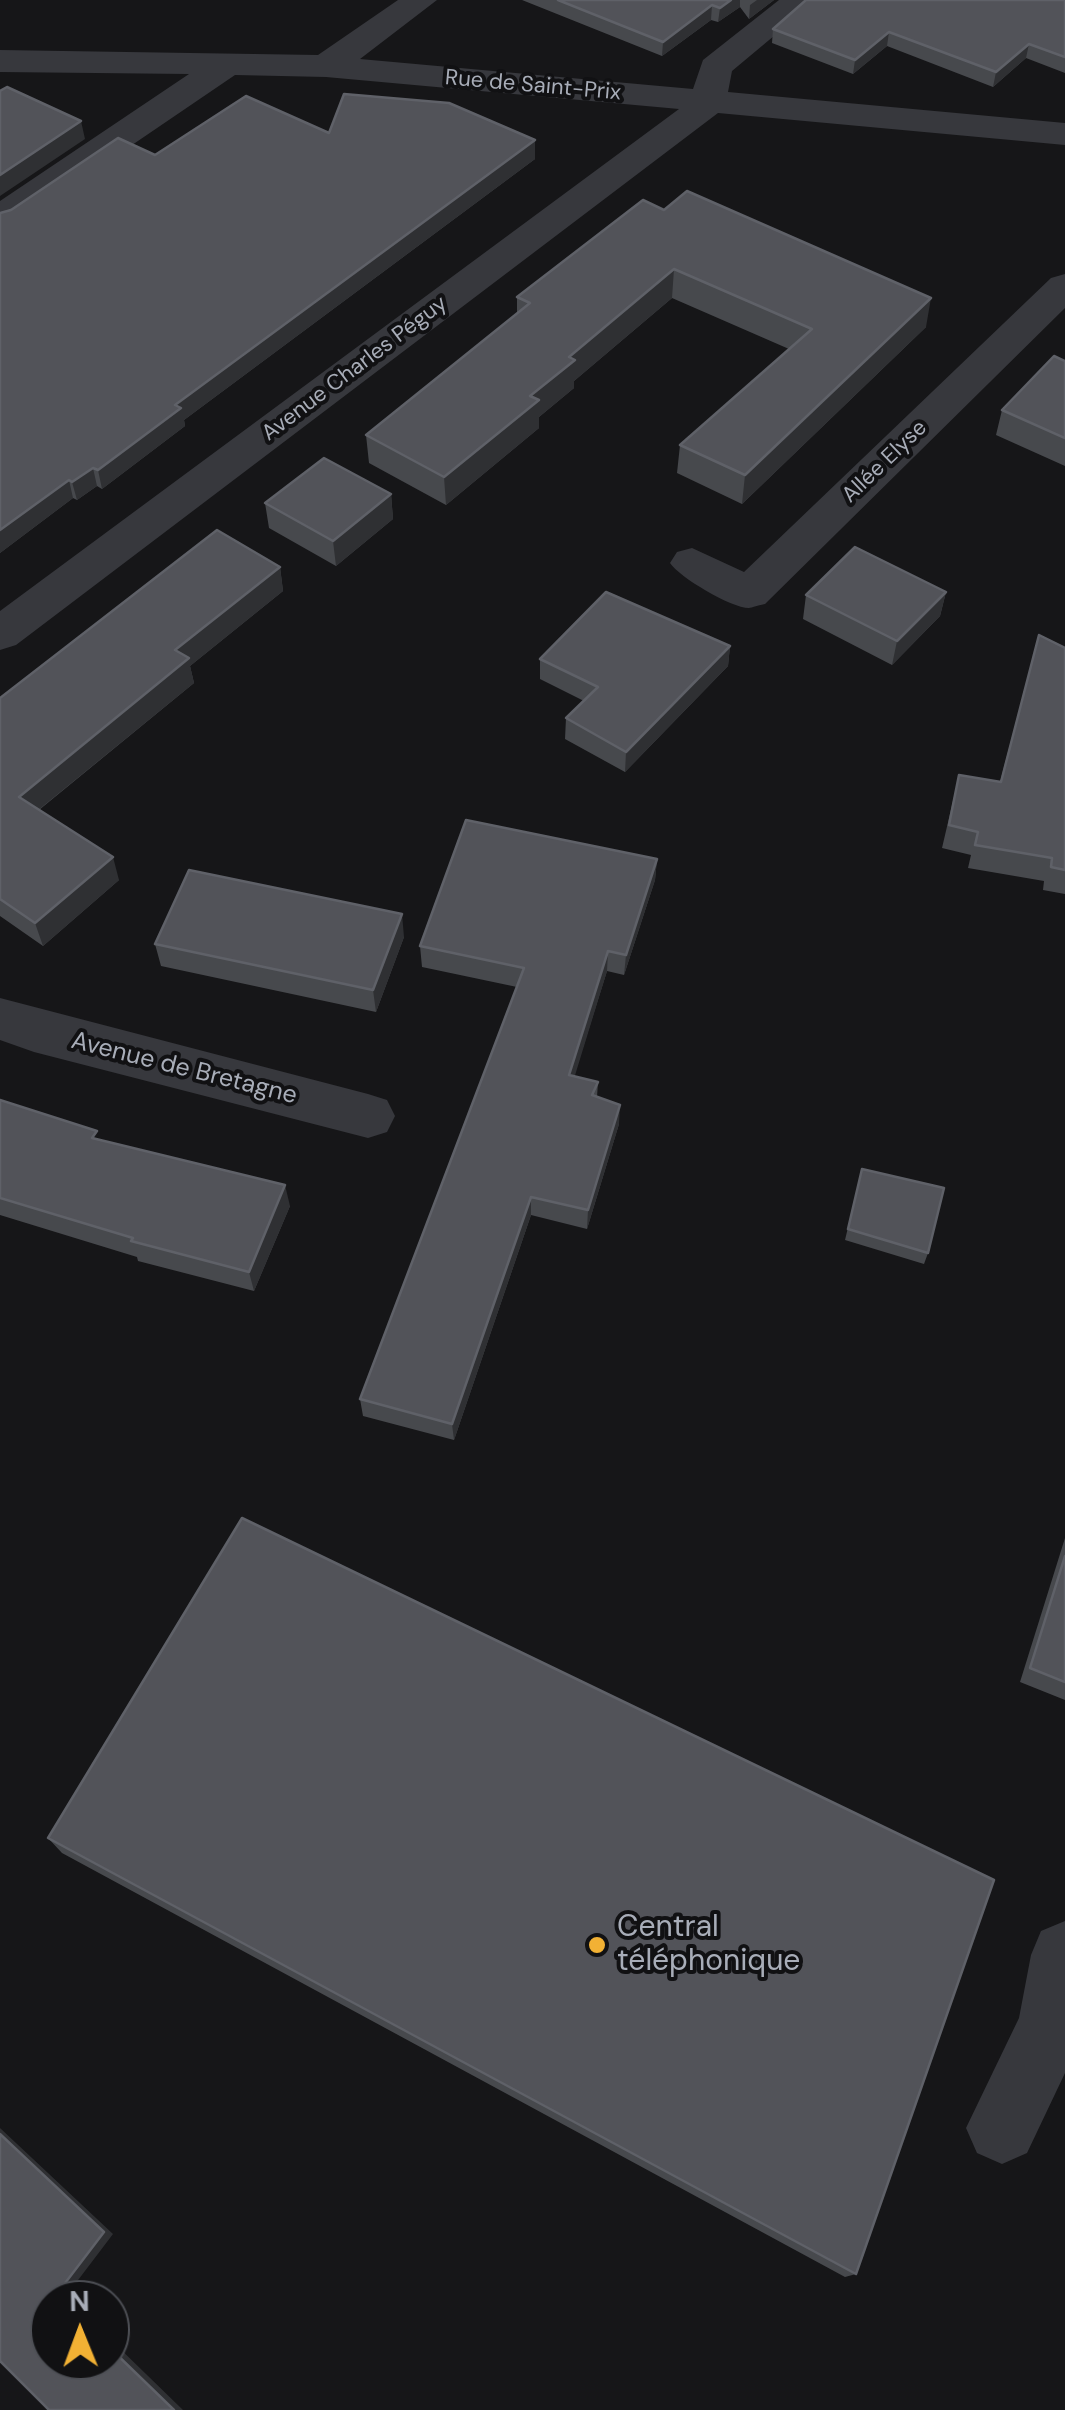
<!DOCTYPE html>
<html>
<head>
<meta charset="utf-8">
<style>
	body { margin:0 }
	#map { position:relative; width:1065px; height:2410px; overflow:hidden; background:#161618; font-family:"DM Sans",sans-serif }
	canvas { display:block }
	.north { position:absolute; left:30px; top:2280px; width:100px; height:100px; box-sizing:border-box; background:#111113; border:2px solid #4d4f55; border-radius:50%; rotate:359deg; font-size:28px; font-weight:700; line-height:40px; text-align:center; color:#a8adb8 }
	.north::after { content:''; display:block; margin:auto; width:35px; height:45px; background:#f2b134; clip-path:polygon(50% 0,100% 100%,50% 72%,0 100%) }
</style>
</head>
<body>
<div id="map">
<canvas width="1065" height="2410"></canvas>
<div class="north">N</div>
</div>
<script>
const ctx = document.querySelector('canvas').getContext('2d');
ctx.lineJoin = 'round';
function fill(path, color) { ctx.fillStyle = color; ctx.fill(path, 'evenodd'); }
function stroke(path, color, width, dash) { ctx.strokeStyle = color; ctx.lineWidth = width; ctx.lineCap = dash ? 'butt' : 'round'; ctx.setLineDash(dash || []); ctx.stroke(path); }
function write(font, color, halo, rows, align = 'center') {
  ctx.font = font + ' "DM Sans",sans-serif'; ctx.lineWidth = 8; ctx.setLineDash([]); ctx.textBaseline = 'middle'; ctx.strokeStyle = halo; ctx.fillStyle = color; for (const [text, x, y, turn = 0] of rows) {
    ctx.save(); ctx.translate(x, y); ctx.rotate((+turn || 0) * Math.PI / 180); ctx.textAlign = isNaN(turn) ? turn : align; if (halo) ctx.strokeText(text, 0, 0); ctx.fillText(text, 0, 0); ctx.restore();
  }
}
fill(new Path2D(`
	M398,0H437L360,59L693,89L703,60L779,0H817L732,71L728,92L1065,123V145L718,113L16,645L0,650V611L679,109L326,77L235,75L13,226L0,229V201L189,74L0,72V50L318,55Z
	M1065,274V308L765,604C763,604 750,608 749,608C731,608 679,577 670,563L677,552L692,548L744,572L1051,278Z
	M0,998L368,1094L387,1100L395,1116L387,1132L368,1138L34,1052L0,1040Z
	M1065,1921V2073L1027,2153L1002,2164L977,2153L966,2128L1019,2018L1031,1955L1041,1931Z`), '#37383d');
fill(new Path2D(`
	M522,0H774L749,19L740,7L718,22L711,20L662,56Z
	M1065,0V73L1026,58L993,87L887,46L853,74L772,43L773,29Z
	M329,133L535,140V159L184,420L185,426L102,489L97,486L77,500L73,498L0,553V213L155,155Z
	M643,200L926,327L742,504L677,473L680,445L789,349L672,298L574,381V388L539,417V428L446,505L369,463L366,435L517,314V297Z
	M1065,361V466L996,435L1002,410Z
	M391,494L393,519L336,566L269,528L265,503Z
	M280,567L283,591L190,666L194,683L39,810L119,880L43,946L0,916V698Z
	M946,592L940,616L892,665L803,619L806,595Z
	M1039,635L1065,648V894L1043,890L1044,881L968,868L971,855L942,848L959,775L1000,782Z
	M730,646L728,666L625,772L565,739L566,718L584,701L540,679V659Z
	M657,859L655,880L624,975L607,971L574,1076L598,1082L597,1097L619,1124L587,1229L531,1215L454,1440L363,1416L360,1399L517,987L422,967L420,946Z
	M404,937L376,1012L161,966L155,944Z
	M0,1100L100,1140L290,1206L254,1291L138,1261L137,1257L0,1215Z
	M862,1169L928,1253L924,1264L845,1240Z
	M1065,1538V1700L1020,1682Z
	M48,1838L856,2274L845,2277L62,1853Z`), '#47494d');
fill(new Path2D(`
	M731,0H740V7L718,22L720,8Z
	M757,0H774L749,19L750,5Z
	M712,5L711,20L662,56L663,42Z
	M889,32L887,46L853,74L855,60Z
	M1029,44L1026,58L993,87L996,72Z
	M81,121L85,139L0,196V175Z
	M535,140V159L184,420L185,426L102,489L98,470L175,405Z
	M674,269L672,298L574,381V388L539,417V428L446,505L444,477L569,357Z
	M931,298L926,327L742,504L745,475Z
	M93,468L97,486L77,500L72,482Z
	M69,480L73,498L0,553V530Z
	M391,494L393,519L336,566L333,541Z
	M280,567L283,591L190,666L194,683L26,820L19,797L175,650Z
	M946,592L940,616L892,665L897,641Z
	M730,646L728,666L625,772L626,752Z
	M113,857L119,880L43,946L35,923Z
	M657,859L655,880L624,975L626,955Z
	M402,914L404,937L376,1012L373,990Z
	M608,951L607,971L569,1095V1075Z
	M620,1105L619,1124L587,1229L588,1210Z
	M285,1185L290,1206L254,1291L249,1272Z
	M531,1197V1215L454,1440L452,1424Z
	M0,2128L113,2234L66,2296L70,2300H61L56,2295L0,2134Z
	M110,2339L183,2410H174L110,2348Z`), '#2f3033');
const building = new Path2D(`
	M558,0H731L720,8L712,5L663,42Z
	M806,0H1065V57L1029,44L996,72L889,32L855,60L773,29Z
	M7,87L81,121L0,175V91Z
	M344,94L449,103L535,140L175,405L181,408L98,470L93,468L72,482L69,480L0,530V213L11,210L118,138L155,155L246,96L329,133Z
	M687,191L931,298L745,475L680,445L812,329L674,269L569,357L575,360L530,396L539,400L444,477L366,435L530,303L517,297L643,200L664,210Z
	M1054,356L1065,361V438L1002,410Z
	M324,458L391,494L333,541L265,503Z
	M217,530L280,567L175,650L189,658L19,797L113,857L35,923L0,899V698Z
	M855,547L946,592L897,641L806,595Z
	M606,592L730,646L626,752L566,718L598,687L540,659Z
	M1039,635L1065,648V870L1051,867L1052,858L975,845L978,832L949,825L959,775L1001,782Z
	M466,820L657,859L626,955L608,951L569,1075L598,1082L592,1095L620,1105L588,1210L531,1197L452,1424L360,1399L524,968L420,946Z
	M189,870L402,914L373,990L155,944Z
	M0,1100L97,1131L92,1138L285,1185L249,1272L131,1241L133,1238L0,1198Z
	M862,1169L944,1188L928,1253L848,1229Z
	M242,1518L994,1880L856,2274L48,1838Z
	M1065,1556V1682L1030,1668Z
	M0,2134L104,2232L56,2295L61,2300H50V2360H110V2348L174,2410H49L0,2361Z`);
fill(building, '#525359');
stroke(building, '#5f6168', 2.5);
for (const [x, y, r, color] of [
	[597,1945,10,"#f2b134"]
]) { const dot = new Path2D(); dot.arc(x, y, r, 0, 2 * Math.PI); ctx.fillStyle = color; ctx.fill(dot); stroke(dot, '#111113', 4); }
write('22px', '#a8adb8', '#111113', [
	["Rue de Saint-Prix",533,86,5],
	["Avenue Charles Péguy",355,369,-37],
	["Allée Elyse",885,462,-44]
]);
write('25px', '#a8adb8', '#111113', [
	["Avenue de Bretagne",184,1069,14]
]);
write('30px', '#a8adb8', '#111113', [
	["Central",617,1928],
	["téléphonique",617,1962]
], 'left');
</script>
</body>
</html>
